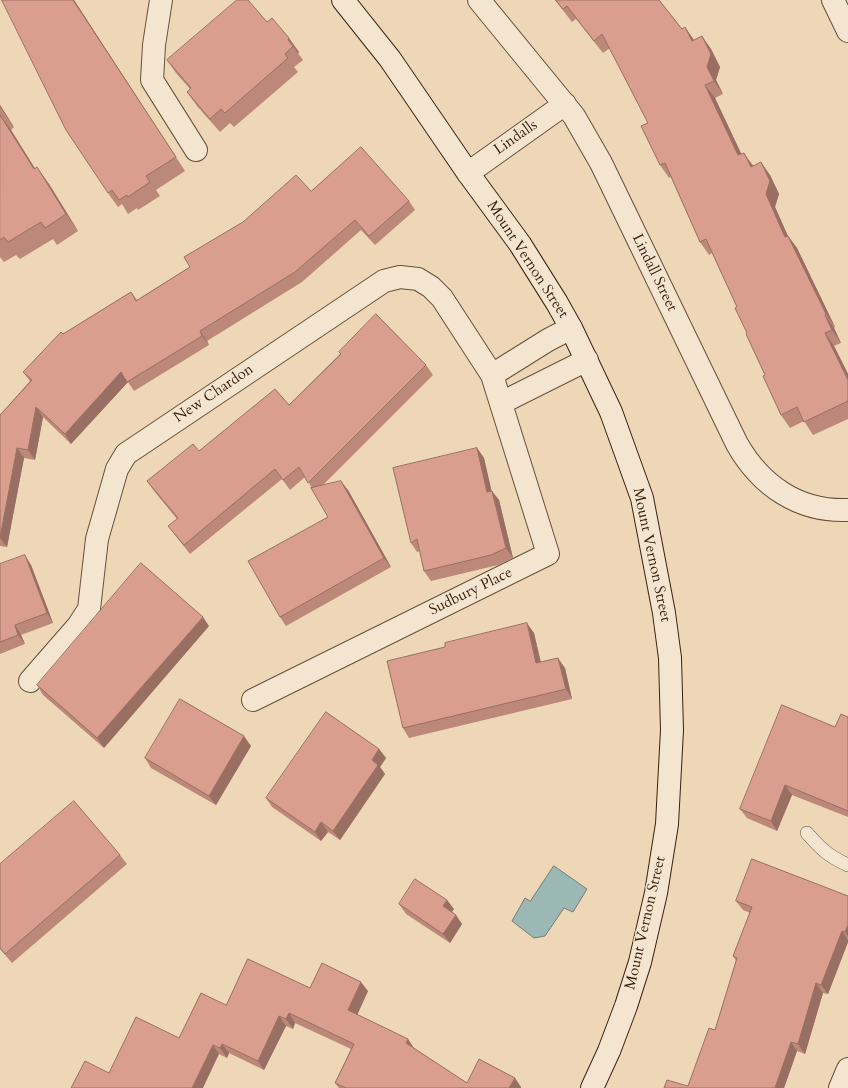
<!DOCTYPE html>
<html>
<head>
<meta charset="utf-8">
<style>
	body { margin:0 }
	canvas { display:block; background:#eed7b6 }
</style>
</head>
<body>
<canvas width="848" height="1088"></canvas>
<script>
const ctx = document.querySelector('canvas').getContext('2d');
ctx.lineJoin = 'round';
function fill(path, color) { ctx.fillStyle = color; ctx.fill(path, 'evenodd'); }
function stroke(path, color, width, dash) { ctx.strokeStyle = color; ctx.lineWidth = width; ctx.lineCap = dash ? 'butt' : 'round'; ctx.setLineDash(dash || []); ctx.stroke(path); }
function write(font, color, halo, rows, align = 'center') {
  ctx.font = font + ' Cardo,serif'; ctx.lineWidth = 3; ctx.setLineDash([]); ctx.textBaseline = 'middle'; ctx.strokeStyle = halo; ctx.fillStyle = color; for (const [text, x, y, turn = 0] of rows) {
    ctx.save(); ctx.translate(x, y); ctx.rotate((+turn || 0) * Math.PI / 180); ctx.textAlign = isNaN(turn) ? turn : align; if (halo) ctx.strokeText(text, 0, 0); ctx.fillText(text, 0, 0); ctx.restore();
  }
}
const water = new Path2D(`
	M554,866L587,889L573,912L564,908L545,936L534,938L512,921L525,898L530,901Z`);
fill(water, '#9bb8b4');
stroke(water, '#747c73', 1);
const lane = new Path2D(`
	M807,833C821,849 828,856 848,865`);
const street = new Path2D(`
	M161,0L154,45L152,80L196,150
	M479,0L574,116L601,163L737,444C761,486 799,512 848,510
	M833,0L848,31
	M468,173L565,104
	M492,375L548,340L571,328
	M501,403L587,360
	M30,681L78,626L89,609L97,539L117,469L126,454L384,281L400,277L418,279L431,287L442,298L492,375L548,554L253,700
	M840,1088L848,1069`);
const secondary = new Path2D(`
	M343,0L390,59L468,173L520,244L557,303L571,328L611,412L642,498L664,613L670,658L672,730L667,824L656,893L640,962L626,1006L609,1051L592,1088`);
stroke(lane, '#674f3b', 14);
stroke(street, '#674f3b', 24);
stroke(secondary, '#3a2212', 24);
stroke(lane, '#f4e5d0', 13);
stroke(street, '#f4e5d0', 22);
stroke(secondary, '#f4e5d0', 22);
fill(new Path2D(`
	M2,0H74L185,171L156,190L160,196L138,210L137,208L128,214L122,204L118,207L108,193Z
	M555,0H659L682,29L685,27L693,40L711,49L720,67L716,80L723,94L715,98L741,154L754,166L770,175L779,194L775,207L788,236L797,248L835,327L834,328L841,343L834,346L848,374V419L813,435L804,421L790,428L781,415L765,375L747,333L737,307L712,253L709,255L700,242L671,177L669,178L660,165L648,123L610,48L603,53L576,19L572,22Z
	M267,22L299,52L298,53L303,60L294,67L298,72L234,127L230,123L220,132L197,106L187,92L190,89L176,73L167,60Z
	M0,105L14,127L11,130L35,169L49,184L78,231L57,245L53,239L20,259L16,255L4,262L0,257Z
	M311,191L409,201L415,210L375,245L361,230L302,282L207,341L209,345L134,391L128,382L71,444L43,417L35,460L24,458L7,547L0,546V415L30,381L23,372L63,334L131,292L137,300Z
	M339,352L426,365L433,375L322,486L348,490L391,567L286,626L280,617L328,517L312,488L305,477L290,490L282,479L190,554L175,535L168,526L177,519L154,491L147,481L199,451L289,405L340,354Z
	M477,448L484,458L491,491L499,500L513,558L498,565L431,581L424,571L420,551L417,552L411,543Z
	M0,564L31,565L53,623L21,635L25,644L0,654Z
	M209,626L104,748L43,695L37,685Z
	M534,633L541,662L565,668L572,699L409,738L403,728Z
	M848,717V817L792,795L777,831L747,818L740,809Z
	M251,746L216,805L151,768L145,758Z
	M379,749L386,758L380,767L385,774L340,840L328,832L321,841L272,807L266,798Z
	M120,855L127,864L12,963L0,949V864Z
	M848,896V942L828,994L823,993L805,1054L797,1051L784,1088H664L688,1086L715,1030L736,961L733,956L750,913L743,910L736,901Z
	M399,904L454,909L452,912L462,924L450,943L406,914Z
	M310,988L368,991L357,1014L414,1048L467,1083L521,1087V1088H339L335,1083L351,1049L295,1023L293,1029L286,1026L264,1070L229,1053L227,1058L219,1054L109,1073L179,1038L226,1005Z`), '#bb887a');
fill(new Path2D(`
	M73,0H74L185,171L176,157Z
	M685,27L694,40L692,41Z
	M702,36L711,49L720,67L716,80L723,94L714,81L707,67Z
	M289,38L299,52L298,53L288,40Z
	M705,85L715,98L748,168L738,155Z
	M0,105L14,127L2,110L0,107Z
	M0,115L11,130L46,186L34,169Z
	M744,153L753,166L760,180L751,167Z
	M761,162L770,175L779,194L775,207L794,250L785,237L766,194Z
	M37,167L49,184L78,231L66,214Z
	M788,236L797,248L835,327L826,314Z
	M825,315L834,328L841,343L832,330Z
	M200,331L207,341L209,345L202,336Z
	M825,333L834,346L848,374V380Z
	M121,372L128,382L71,444L65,434Z
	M36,407L43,417L35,460L28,450Z
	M17,448L24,458L7,547L0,538Z
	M477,448L484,458L494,501L487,492Z
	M341,481L348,490L391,567L384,558Z
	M492,491L499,500L513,558L506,548Z
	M25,555L31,565L53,623L47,613Z
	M203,617L209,626L104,748L97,738Z
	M527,623L534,633L543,673L536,663Z
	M15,625L21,635L25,644L18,635Z
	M558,658L565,668L572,699L566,689Z
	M244,736L251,746L216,805L209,796Z
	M379,749L386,758L380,767L385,774L340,840L333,831L372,760Z
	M785,785L792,795L777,831L771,821Z
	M321,822L328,832L321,841L315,832Z
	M447,900L454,909L449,916L443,906Z
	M456,915L462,924L450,943L443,934Z
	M848,925V936L845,932Z
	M842,931L848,940V942L828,994L821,985Z
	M361,982L368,991L355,1020L348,1010Z
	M816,983L823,993L805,1054L798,1044Z
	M289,1013L295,1023L293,1029L286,1019Z
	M279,1016L286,1026L264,1070L258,1061Z
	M408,1039L414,1048L406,1043Z
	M791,1042L797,1051L784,1088H775Z
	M222,1044L229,1053L227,1058L220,1048Z
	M213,1045L219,1054L203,1088H192Z
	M515,1078L521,1087V1088H509Z`), '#996f63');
const building = new Path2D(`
	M2,0H73L176,157L146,176L150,182L128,197L127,195L119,200L112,190L108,193L66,130Z
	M237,0H248L267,22L272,18L289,38L288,40L293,46L285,54L288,58L225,113L221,109L210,119L187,92L191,88L167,60Z
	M556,0H659L682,29L685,27L692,41L702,36L711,54L707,67L714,81L705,85L738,155L744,153L751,167L761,162L770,181L766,194L785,237L788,236L826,314L825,315L832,330L825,333L848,380V401L804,422L797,407L781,415L763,376L765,375L746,334L747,333L735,308L737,307L706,239L700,242L665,163L660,165L641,126L648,123L602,34L594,41L567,6L563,9Z
	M0,115L34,169L37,167L66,214L45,228L41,222L8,242L4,237L0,240Z
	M361,147L409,201L369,236L355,220L295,272L200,331L202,336L127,382L121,372L65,434L36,407L28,450L17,448L0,538V415L32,380L23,372L61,332L63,334L131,292L136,301L190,267L184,257L243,222L296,175L311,191Z
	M376,314L426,365L308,483L299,467L283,480L275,469L184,545L168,526L178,518L147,481L193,444L199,451L275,389L289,405L341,354L339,352Z
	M477,448L487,492L492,491L506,548L491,555L424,571L417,539L411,543L393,468Z
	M341,481L384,558L280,617L248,561L328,517L311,488Z
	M25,555L47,613L15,625L18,635L0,642V564Z
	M141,563L203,617L97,738L37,685Z
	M527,623L536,663L558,658L566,689L403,728L387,661L445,647V643Z
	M180,699L244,736L209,796L145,758Z
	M782,705L835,727L841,714L848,717V811L785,785L771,821L740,809Z
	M326,712L379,749L372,760L378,765L333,831L321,822L315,832L266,798Z
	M74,801L120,855L5,954L0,948V864Z
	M752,859L848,896V925L845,932L842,931L821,985L816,983L798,1044L791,1042L775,1088H664L667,1080L688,1086L709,1028L715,1030L737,958L733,956L752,907L736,901Z
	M415,879L447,900L443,906L456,915L443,934L399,904Z
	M248,959L310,988L322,963L361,982L348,1010L408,1039L406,1043L467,1083L479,1059L515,1078L509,1088H346L335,1083L354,1044L289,1013L286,1019L279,1016L258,1061L222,1044L220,1048L213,1045L192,1088H71L85,1061L109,1073L136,1017L179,1038L201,993L226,1005Z`);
fill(building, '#da9e8e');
stroke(building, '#996f63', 1);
write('15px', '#3a2212', '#f4e5d0', [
	["Lindalls",516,138,-35],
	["Mount Vernon Street",527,260,57],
	["Lindall Street",654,273,64],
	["New Chardon",214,394,-34],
	["Mount Vernon Street",651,555,78],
	["Sudbury Place",471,592,-26],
	["Mount Vernon Street",646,923,-77]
]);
</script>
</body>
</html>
